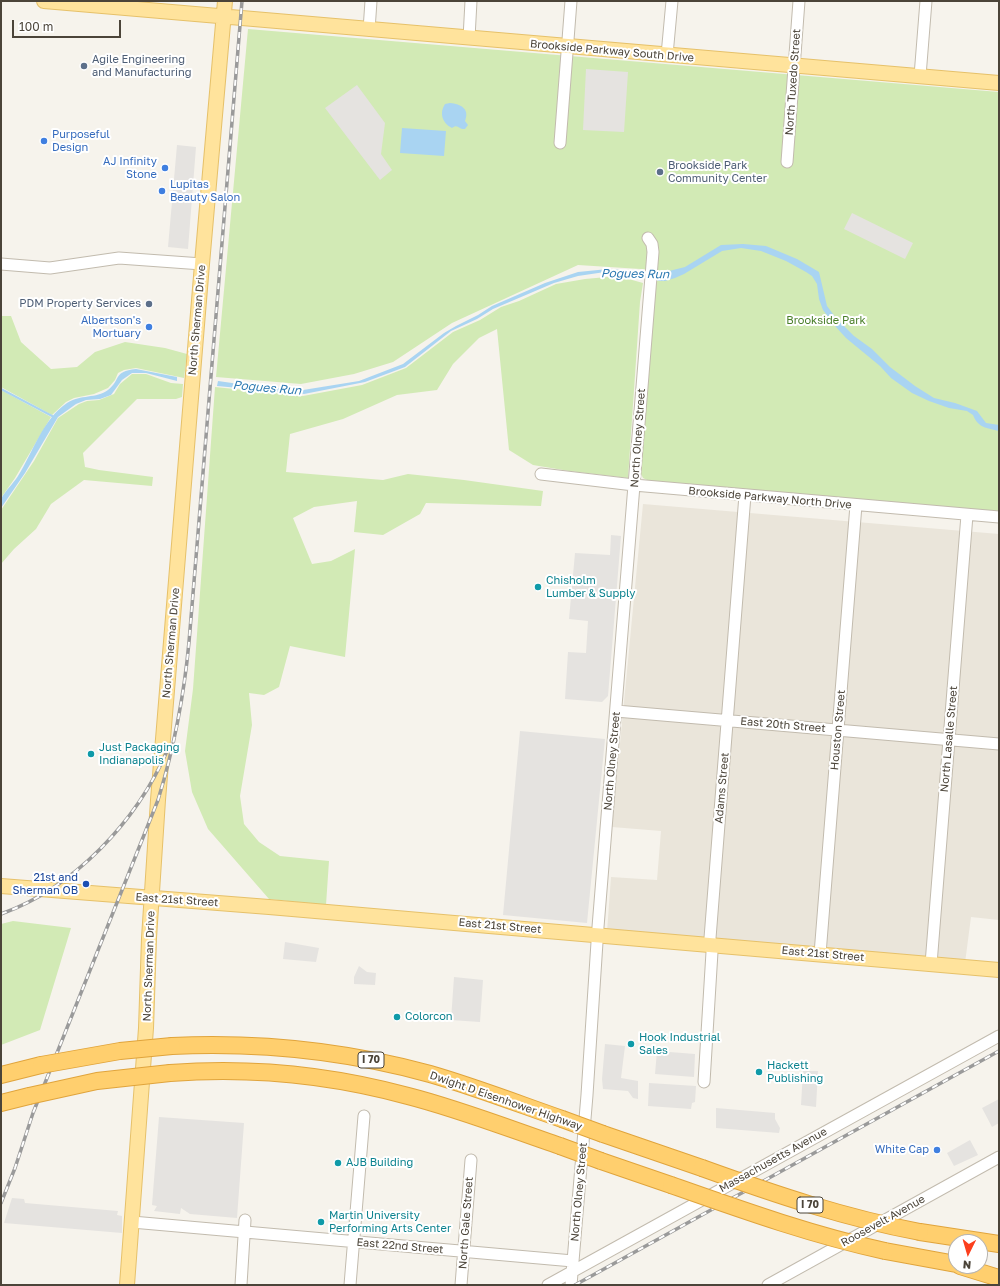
<!DOCTYPE html>
<html>
<head>
<meta charset="utf-8">
<style>
	body { margin:0 }
	#map { position:relative; width:1000px; height:1286px; overflow:hidden; background:#f6f3ec; font-family:"Golos Text",sans-serif }
	canvas { display:block }
	.frame { position:absolute; inset:0; border:2px solid #4b4439; pointer-events:none }
	.north { position:absolute; left:948px; top:1234px; width:40px; height:40px; box-sizing:border-box; background:#fff; border:1px solid #b7b4b0; border-radius:50%; rotate:185deg; font-size:11px; font-weight:700; line-height:16px; text-align:center; color:#4b4439 }
	.north::after { content:''; display:block; margin:auto; width:14px; height:18px; background:#fc3f1d; clip-path:polygon(50% 0,100% 100%,50% 72%,0 100%) }
	.scale { position:absolute; left:12px; top:20px; width:109px; height:18px; box-sizing:border-box; border:2px solid #4b4439; border-top:0; padding-left:5px; font-size:12px; line-height:14px; white-space:nowrap; color:#4b4439; -webkit-text-stroke:3px #fff; paint-order:stroke }
</style>
</head>
<body>
<div id="map">
<canvas width="1000" height="1286"></canvas>
<div class="frame"></div>
<div class="north">N</div>
<div class="scale">100 m</div>
</div>
<script>
const ctx = document.querySelector('canvas').getContext('2d');
ctx.lineJoin = 'round';
function fill(path, color) { ctx.fillStyle = color; ctx.fill(path, 'evenodd'); }
function stroke(path, color, width, dash) { ctx.strokeStyle = color; ctx.lineWidth = width; ctx.lineCap = dash ? 'butt' : 'round'; ctx.setLineDash(dash || []); ctx.stroke(path); }
function write(font, color, halo, rows, align = 'center') {
  ctx.font = font + ' "Golos Text",sans-serif'; ctx.lineWidth = 4; ctx.setLineDash([]); ctx.textBaseline = 'middle'; ctx.strokeStyle = halo; ctx.fillStyle = color; for (const [text, x, y, turn = 0] of rows) {
    ctx.save(); ctx.translate(x, y); ctx.rotate((+turn || 0) * Math.PI / 180); ctx.textAlign = isNaN(turn) ? turn : align; if (halo) ctx.strokeText(text, 0, 0); ctx.fillText(text, 0, 0); ctx.restore();
  }
}
fill(new Path2D(`
	M643,504L999,534V920L971,917L965,963L607,932L611,877L657,880L661,831L612,827Z`), '#eae5da');
fill(new Path2D(`
	M248,29L999,92V512L651,482L643,478L641,474L656,270L578,265L452,323L393,362L354,374L301,384L216,377Z
	M618,276L643,283L640,302L628,478L569,471L533,465L509,450L497,329L479,338L453,364L437,390L397,395L343,419L290,434L286,472L383,480L408,474L464,480L543,491L541,506L426,503L420,514L383,535L354,532L357,501L314,507L293,518L312,564L331,561L355,549L345,657L290,646L279,687L264,695L249,693L252,725L240,796L244,824L259,842L280,856L329,861L326,905L269,899L208,829L192,792L185,751L193,689L215,387L303,396L362,385L406,368L453,332L480,320L501,307L519,301L556,284L585,279Z
	M1,316H11L21,342L51,369L77,367L95,352L125,342L165,348L187,354L184,378L136,368L124,370L118,373L115,380L108,388L94,394L74,398L66,402L52,415L1,387Z
	M132,374H146L171,383L183,384L182,397L176,399H137L83,453L85,467L99,470L153,477L152,486L84,480L51,504L36,529L14,549L1,564V510L34,461L58,418L79,404L87,401L99,400L114,394L120,384Z
	M1,390L51,417L15,478L1,498Z
	M13,921L71,928L40,1030L1,1045V924Z`), '#d2eab5');
fill(new Path2D(`
	M586,69L628,72L624,132L583,130Z
	M357,85L385,123L381,154L392,170L380,180L325,108Z
	M177,145L196,147L188,249L168,247Z
	M852,213L913,243L905,259L844,229Z
	M611,535L621,536L608,696L602,702L565,699L568,652L586,653L588,621L569,619L575,553L610,555Z
	M520,731L605,739L587,923L503,915Z
	M285,942L319,948L316,962L283,959Z
	M359,966L367,972L376,973L375,985L354,984V977Z
	M454,977L483,980L480,1022L451,1020Z
	M605,1044L625,1046L621,1078L638,1081V1099L633,1098L628,1091L603,1089L602,1079Z
	M657,1051L695,1054L694,1077L655,1074Z
	M803,1071H818L816,1107L801,1105Z
	M649,1083L696,1086L695,1102L692,1103L691,1109L648,1106Z
	M999,1099V1123L992,1127L982,1108Z
	M716,1108L775,1113V1119L780,1128L779,1133L716,1128Z
	M159,1117L244,1123L237,1218L190,1214L181,1208L180,1214L154,1211L157,1206L152,1205Z
	M970,1140L978,1155L954,1166L947,1153Z
	M12,1198L24,1199L25,1203L118,1211L117,1215L122,1216V1233L4,1223Z`), '#e5e3e0');
fill(new Path2D(`
	M450,103C461,104 470,109 465,121L468,125L465,129C459,130 458,123 452,128C442,123 439,113 445,104Z
	M402,128L446,131L444,156L400,153Z
	M743,244L766,246L797,259L819,272L827,306L836,318L854,336L872,349L890,367L915,386L934,398L955,403L977,411L986,423L999,425V431C987,428 978,428 973,415L967,411L949,408L929,401L912,393L891,378L880,366L846,338L836,327L823,310L819,299L817,284L812,276L806,272L786,261L761,251L741,248L722,251L684,274L675,278L665,281H660L637,277L618,272H605L578,276L554,283L493,309L477,319L451,331L405,367L365,382L304,394L217,386L218,381L260,387L303,390L359,381L403,364L444,333L456,326L478,315L492,306L545,283L578,272L608,269L661,273L685,267L721,245Z
	M136,369L177,377V381L146,373H132L122,380L111,395L100,399L86,400L76,404L58,417L25,473L1,508C1,505 0,501 1,499C5,491 13,484 18,476C33,452 43,419 67,403C81,394 96,399 108,390C122,379 112,372 136,369Z`), '#a9d4f2');
stroke(new Path2D(`
	M1,389L54,417`), '#a9d4f2', 2);
const minor = new Path2D(`
	M369,30L371,1
	M469,38L471,1
	M667,55L672,1
	M920,76L926,1
	M560,143L571,1
	M787,162L799,1
	M1,264L50,268L119,258L202,264
	M541,474L634,485L999,517
	M616,711L999,744
	M820,954L856,505
	M931,964L967,515
	M704,1082L712,952L710,938L745,495
	M132,1222L573,1261
	M241,1285L245,1220
	M350,1285L364,1116
	M461,1285L471,1160
	M548,1285L999,1036
	M571,1285L587,1095L598,927L653,252L652,244L648,238
	M768,1285L999,1157`);
const major = new Path2D(`
	M44,1L999,83
	M1,886L269,907L999,970
	M127,1285L146,1028L149,938L158,800L202,264L225,1`);
const highway = new Path2D(`
	M172,1046C259,1042 346,1051 430,1074C475,1087 519,1104 562,1119
	M170,1073C249,1067 331,1075 408,1096C459,1109 510,1129 560,1146
	M1,1075L41,1065
	M1,1103L29,1096
	M603,1134L702,1168
	M601,1161L671,1185
	M920,1232L999,1244
	M885,1251L956,1264
	M960,1266L999,1278`);
stroke(minor, '#c2bbae', 13);
stroke(major, '#e6c16a', 16);
stroke(highway, '#e0a43c', 18);
stroke(minor, '#fff', 11);
stroke(major, '#ffe39c', 14);
stroke(highway, '#ffcf6e', 16);
const rail = new Path2D(`
	M1,914C74,888 137,821 167,751
	M1,1203L15,1168L33,1113L158,800C174,748 184,696 189,642L242,1
	M575,1285L999,1051`);
stroke(rail, '#9a9a9a', 3.5);
stroke(rail, '#fff', 2, [6]);
const highwayBridge = new Path2D(`
	M41,1065L120,1051L172,1046
	M29,1096L97,1081L170,1073
	M562,1119L603,1134
	M560,1146L601,1161
	M702,1168C774,1194 845,1218 920,1232
	M671,1185C742,1210 812,1235 885,1251`);
stroke(highwayBridge, '#e0a43c', 18, []);
stroke(highwayBridge, '#ffcf6e', 16);
for (const [x, y, r, color] of [
	[84,66,4,"#5c6f8a"],
	[44,141,4,"#3f7fe0"],
	[165,168,4,"#3f7fe0"],
	[660,172,4,"#5c6f8a"],
	[162,191,4,"#3f7fe0"],
	[149,304,4,"#5c6f8a"],
	[149,327,4,"#3f7fe0"],
	[538,587,4,"#0f9aa8"],
	[91,754,4,"#0f9aa8"],
	[86,884,4,"#1a4fb4"],
	[397,1017,4,"#0f9aa8"],
	[631,1044,4,"#0f9aa8"],
	[759,1072,4,"#0f9aa8"],
	[937,1150,4,"#3f7fe0"],
	[338,1163,4,"#0f9aa8"],
	[321,1222,4,"#0f9aa8"]
]) { const dot = new Path2D(); dot.arc(x, y, r, 0, 2 * Math.PI); ctx.fillStyle = color; ctx.fill(dot); stroke(dot, '#fff', 1.5); }
for (const [x, y, w] of [
	[371,1060,26],
	[810,1205,26]
]) { const box = new Path2D(); box.roundRect(x - w / 2, y - 8, w, 16, 3); ctx.fillStyle = '#fff'; ctx.fill(box); stroke(box, '#4b4439', 1); }
write('bold 10px', '#4b4439', null, [
	["I 70",371,1060],
	["I 70",810,1205]
]);
write('11px', '#4b4439', '#fff', [
	["Brookside Parkway South Drive",612,51,5],
	["North Tuxedo Street",793,82,-86],
	["North Sherman Drive",197,320,-85],
	["North Olney Street",638,438,-86],
	["Brookside Parkway North Drive",770,498,5],
	["North Sherman Drive",171,643,-85],
	["East 20th Street",783,725,5],
	["Houston Street",838,730,-85],
	["North Lasalle Street",949,739,-85],
	["North Olney Street",612,761,-85],
	["Adams Street",722,788,-85],
	["East 21st Street",177,900,4],
	["East 21st Street",500,926,5],
	["East 21st Street",823,954,5],
	["North Sherman Drive",149,966,-88],
	["Dwight D Eisenhower Highway",506,1101,19],
	["Massachusetts Avenue",773,1160,-29],
	["North Olney Street",579,1192,-85],
	["Roosevelt Avenue",883,1221,-29],
	["North Gale Street",466,1223,-86],
	["East 22nd Street",400,1246,5]
]);
write('11px', '#4e5e75', '#fff', [
	["Agile Engineering",92,60],
	["and Manufacturing",92,73],
	["Brookside Park",668,166],
	["Community Center",668,179],
	["PDM Property Services",141,304,"right"]
], 'left');
write('11px', '#366cbe', '#fff', [
	["Purposeful",52,135,"left"],
	["Design",52,148,"left"],
	["AJ Infinity",157,162],
	["Stone",157,175],
	["Lupitas",170,185,"left"],
	["Beauty Salon",170,198,"left"],
	["Albertson's",141,321],
	["Mortuary",141,334],
	["White Cap",929,1150]
], 'right');
write('11px', '#4a7f2a', '#fff', [
	["Brookside Park",826,321]
]);
write('11px', '#0d838f', '#fff', [
	["Chisholm",546,581],
	["Lumber & Supply",546,594],
	["Just Packaging",99,748],
	["Indianapolis",99,761],
	["Colorcon",405,1017],
	["Hook Industrial",639,1038],
	["Sales",639,1051],
	["Hackett",767,1066],
	["Publishing",767,1079],
	["AJB Building",346,1163],
	["Martin University",329,1216],
	["Performing Arts Center",329,1229]
], 'left');
write('11px', '#164399', '#fff', [
	["21st and",78,878],
	["Sherman OB",78,891]
], 'right');
write('italic 12px', '#2e7ab2', '#fff', [
	["Pogues Run",635,274,1],
	["Pogues Run",267,388,5]
]);
</script>
</body>
</html>
